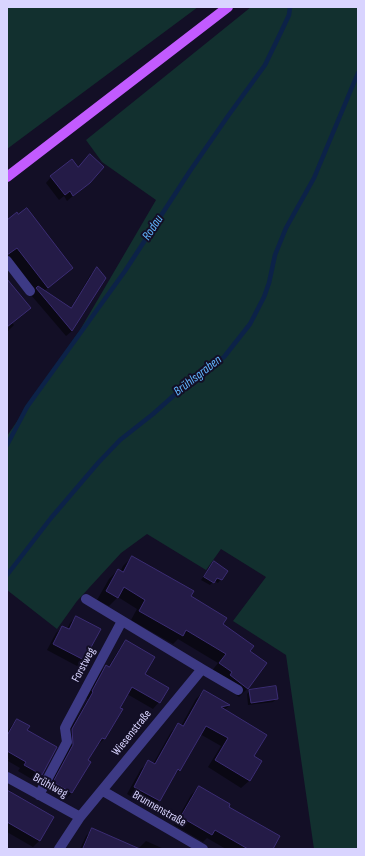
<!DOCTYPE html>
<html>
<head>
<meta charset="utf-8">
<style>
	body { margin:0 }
	#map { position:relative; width:365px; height:856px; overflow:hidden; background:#130f26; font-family:"Sofia Sans Condensed",sans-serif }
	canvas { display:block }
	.frame { position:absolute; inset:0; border:8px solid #d9d4ff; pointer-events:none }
</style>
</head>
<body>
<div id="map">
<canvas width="365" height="856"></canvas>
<div class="frame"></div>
</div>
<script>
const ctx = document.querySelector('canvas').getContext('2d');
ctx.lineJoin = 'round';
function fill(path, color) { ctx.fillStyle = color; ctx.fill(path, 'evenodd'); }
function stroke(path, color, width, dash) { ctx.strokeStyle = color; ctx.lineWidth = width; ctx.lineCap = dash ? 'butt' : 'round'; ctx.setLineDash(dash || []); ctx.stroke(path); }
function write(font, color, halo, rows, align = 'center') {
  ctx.font = font + ' "Sofia Sans Condensed",sans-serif'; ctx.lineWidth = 4; ctx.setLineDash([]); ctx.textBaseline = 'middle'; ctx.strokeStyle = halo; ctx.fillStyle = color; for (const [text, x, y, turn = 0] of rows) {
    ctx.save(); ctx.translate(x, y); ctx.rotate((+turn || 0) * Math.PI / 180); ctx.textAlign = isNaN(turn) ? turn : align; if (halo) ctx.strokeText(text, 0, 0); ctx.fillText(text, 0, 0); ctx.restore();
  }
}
fill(new Path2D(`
	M7,7H198L7,149Z
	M251,7H358V849H314L286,655L233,621L266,577L221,549L206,570L147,534L121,553L77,601L57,629L7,590V436L80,330L156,200L102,162L86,140Z`), '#12302f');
fill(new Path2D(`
	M78,169L89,182L67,201L64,196L59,200L46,183L51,177Z
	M7,224L72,268L44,291L70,309L91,274L97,269L105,278L72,331L66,336L31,295L35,290L8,255L7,256Z
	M7,290L21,316L12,323L14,325L7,332Z
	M132,557L190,597L222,625L249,651L248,688L239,697L222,685L211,672L218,663L178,639L173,644L131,620L137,609L118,597L109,606L97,600L109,579L118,570L120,572L123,566Z
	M214,563L227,571L218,583L214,581L210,585L201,580Z
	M76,617L99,629L83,660L77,666L47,650L56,633L62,627L67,629L70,623Z
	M126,641L159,702L153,709L127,694L104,739L98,745L97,744L87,760L72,793L65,799L48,788L66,736L88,699L86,698L100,672L106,666L108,667L120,648Z
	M204,691L229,706L224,710L253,756L261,761L249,781L241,788L208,767L221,746L200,734L179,770L172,778L159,801L151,808L127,794L141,769L149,762L153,764L171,732L178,725L181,726L196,699Z
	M250,691L277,698L273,702L248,705L247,694Z
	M17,720L26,731L42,774L35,781L18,771L20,768L8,761L9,759L7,758V733L11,726Z
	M199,787L227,807L272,849H226L207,838L203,842L174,825L191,795Z
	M7,789L12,792L11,794L52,818L39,841L33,847L7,832Z
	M93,829L137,849H80L86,836Z
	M146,841L164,849H138Z`), '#0007');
stroke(new Path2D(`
	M7,445L27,407L125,271L190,171L228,116L265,65L281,32L289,15L290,7
	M7,575L51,518L98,463L120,440L153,414L180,390L224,357L250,324L264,297L269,283L275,255L286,228L314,178L358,73`), '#0c2248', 4.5);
const building = new Path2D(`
	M90,154L104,167L90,183L73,196L70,191L65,195L50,176L72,159L78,167Z
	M27,208L73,268L48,288L17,248L7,255V220L17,212L18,214Z
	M97,267L106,278L72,331L36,288L38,286L71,308Z
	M7,279L31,308L7,327Z
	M132,556L194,591L191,596L227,618L223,624L254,646L250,651L267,663L248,689L230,675L232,672L219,663L226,654L186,630L183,636L139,611L145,600L124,587L118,598L106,591L118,569L123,572Z
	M214,561L228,571L222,580L217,578L214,583L204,577Z
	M76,616L101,629L84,660L53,644L62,626L69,629Z
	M126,640L155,657L145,674L169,688L160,703L132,687L120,708L123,709L105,739L102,738L88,760L91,762L72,793L53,782L73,745L72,729L93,692L92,691L106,665L109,667Z
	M276,686L278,699L251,703L249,690Z
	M204,690L230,705L221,707L267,735L254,756L262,761L250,781L215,760L228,738L206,726L180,771L178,769L160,801L134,787L148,760L155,764L178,723L183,726Z
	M17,719L30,726L27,730L57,747L42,775L24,765L26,762L7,751V736Z
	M199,786L230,804L229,807L280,836L273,849H248L215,830L212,835L181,817Z
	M7,790L54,817L40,841L7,822Z
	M92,828L140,849H83Z`);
fill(building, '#241b47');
stroke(building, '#3b2d73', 1);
stroke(new Path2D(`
	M7,261L30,291
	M86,599L202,669
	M7,777L80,817
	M103,791L203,849
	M39,795L67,742L65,728L68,722L122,621
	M59,849L80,817L202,669L238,690`), '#3d3a85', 10);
stroke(new Path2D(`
	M7,177L228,7`), '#c25bff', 10);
write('12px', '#d9d4ff', '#130f26', [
	["Forstweg",84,665,-62],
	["Wiesenstraße",132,733,-51],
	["Brühlweg",50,786,29],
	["Brunnenstraße",159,809,30]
]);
write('italic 13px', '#62b6ff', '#130f26', [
	["Rodau",153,228,-57],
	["Brühlsgraben",198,376,-38]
]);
</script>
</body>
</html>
